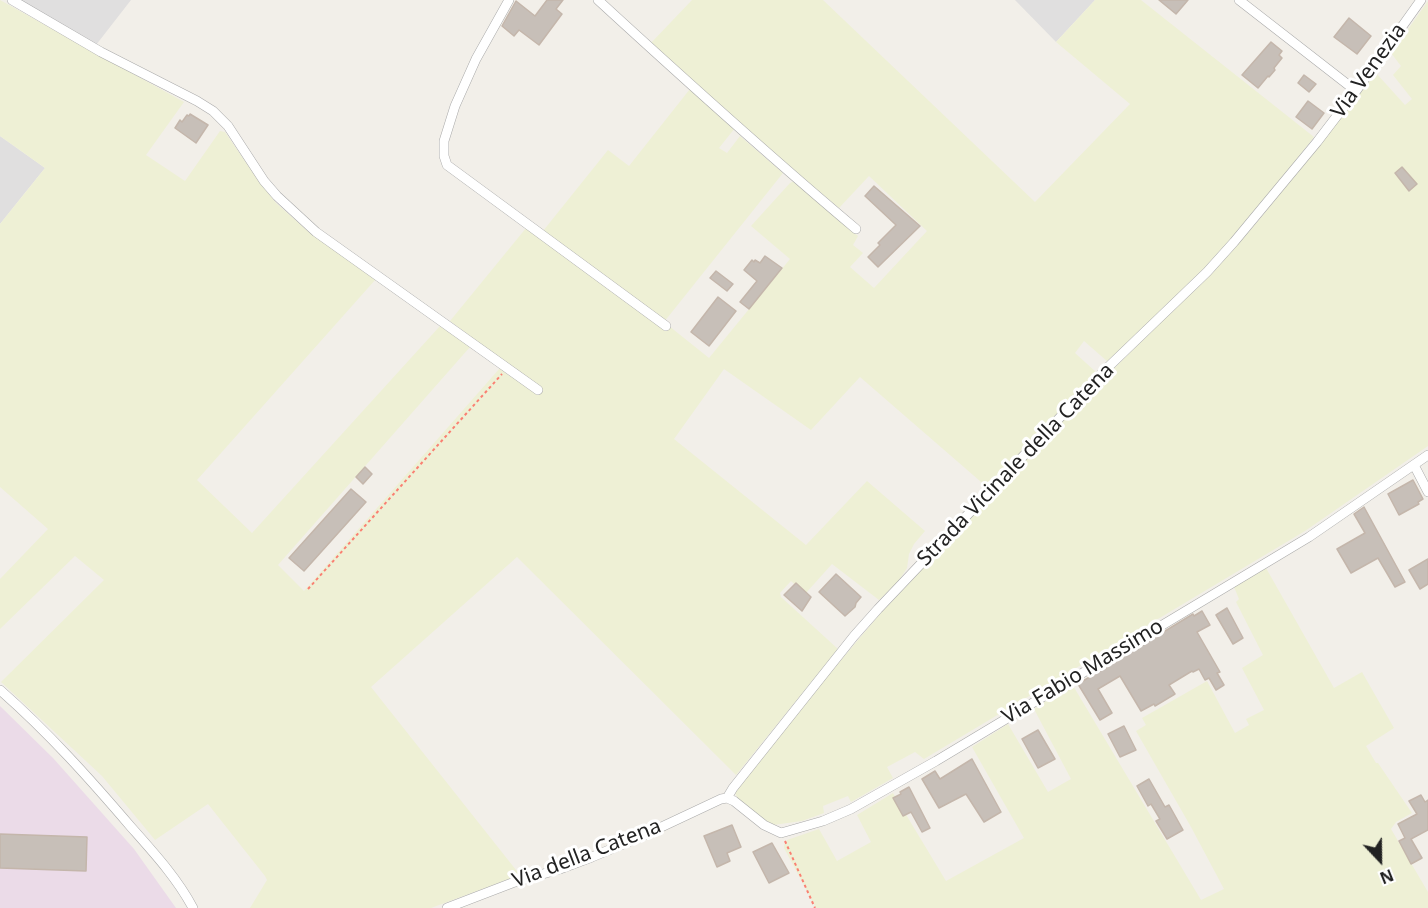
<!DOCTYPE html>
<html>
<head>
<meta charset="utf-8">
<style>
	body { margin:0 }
	#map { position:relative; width:1428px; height:908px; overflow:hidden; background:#f2efe9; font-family:"Noto Sans",sans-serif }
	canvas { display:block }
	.north { position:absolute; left:1350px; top:830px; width:60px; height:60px; -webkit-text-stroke:4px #fff; paint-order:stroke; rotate:158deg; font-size:16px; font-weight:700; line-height:24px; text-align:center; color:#222 }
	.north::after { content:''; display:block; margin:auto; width:21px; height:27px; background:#222; clip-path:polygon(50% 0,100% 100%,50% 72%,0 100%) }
</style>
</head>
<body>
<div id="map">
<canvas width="1428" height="908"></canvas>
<div class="north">N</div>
</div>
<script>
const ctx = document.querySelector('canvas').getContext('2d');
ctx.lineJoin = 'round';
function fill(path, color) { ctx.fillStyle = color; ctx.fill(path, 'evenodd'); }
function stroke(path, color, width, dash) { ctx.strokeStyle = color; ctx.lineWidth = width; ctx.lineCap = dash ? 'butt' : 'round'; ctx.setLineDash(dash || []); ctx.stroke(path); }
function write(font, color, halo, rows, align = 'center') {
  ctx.font = font + ' "Noto Sans",sans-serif'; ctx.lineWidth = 6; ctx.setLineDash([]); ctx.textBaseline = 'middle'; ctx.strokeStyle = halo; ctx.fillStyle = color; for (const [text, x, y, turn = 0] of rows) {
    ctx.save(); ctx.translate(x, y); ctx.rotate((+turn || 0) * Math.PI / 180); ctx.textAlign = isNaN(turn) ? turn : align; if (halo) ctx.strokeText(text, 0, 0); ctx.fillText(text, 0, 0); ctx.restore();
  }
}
fill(new Path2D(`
	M18,0H131L96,45Z
	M1015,0H1095L1056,42Z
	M0,136L45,168L0,224Z`), '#e0dfdf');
fill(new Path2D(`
	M0,706L53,758L134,849L176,908H0Z`), '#ebdbe8');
fill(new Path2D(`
	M0,0L184,102L146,155L185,181L220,131L225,132L258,180L276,203L310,233L376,279L197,480L252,533L440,326L470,347L278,565L304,591L500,368L504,362L450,321L531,222L543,231L608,150L629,166L690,89L735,128L719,148L727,153L740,136L783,173L664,322L709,358L790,259L751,226L790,183L794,181L797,182L858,236L853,245L863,253L850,267L874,288L927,231L869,176L839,208L791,168L650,44L692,0H823L1035,202L1130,104L1056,42L1095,0H1141L1314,137L1270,194L1212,261L1108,362L1084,341L1075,353L1096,372L1056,416L988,488L860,377L811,430L724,369L674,439L806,545L867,481L925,531L914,544L909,554L907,568L898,582L879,600L832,564L805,594L791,581L780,593L781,597L838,649L736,775L517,557L371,687L520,875L431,908H250L267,880L265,876L208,804L155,840L102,776L1,682L104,580L75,556L0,629V579L48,529L0,487V224L45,168L0,136Z
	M1428,1V446L1305,531L924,759L915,752L887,767L893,778L851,802L848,796L823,806L824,813L802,821L773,825L765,823L738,799L735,793L737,788L814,692L880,614L1081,401L1216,268L1259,220L1376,73L1405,105L1412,99L1393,75L1401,66L1391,53Z
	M1266,568L1334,688L1362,672L1394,728L1366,746L1376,763H1378L1412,813L1396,822L1391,829L1428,892V908H816L784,848V845L787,840L819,829L837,861L871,842L857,815L893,793L946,881L1024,838L972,747L1008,724L1048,792L1071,779L1034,709L1072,684L1201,900L1224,889L1191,827L1136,731L1146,725L1142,718L1207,681L1235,733L1249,725L1246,719L1264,710L1242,668L1263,655L1236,602L1239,599L1234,587Z`), '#eef0d5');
const building = new Path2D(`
	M547,0H563L556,9L562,14L539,45L519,30L514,36L502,26L516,1L535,16Z
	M1159,0H1188L1176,14Z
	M1349,18L1371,36L1357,54L1334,37Z
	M1271,42L1282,51L1279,55L1282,58L1274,68L1275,70L1269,77L1268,76L1258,88L1242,75Z
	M1304,75L1316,84L1309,92L1298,83Z
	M1308,101L1324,113L1312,129L1296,117Z
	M190,114L208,125L196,143L175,128L180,120L182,122L187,115L189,116Z
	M1402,167L1417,184L1409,191L1395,173Z
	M874,186L920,226L878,267L868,257L880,245L878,243L896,225L865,196Z
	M765,256L782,268L749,309L740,302L757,281L744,270L752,260L754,262L755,260L760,263Z
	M716,271L733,284L727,291L710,278Z
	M718,297L736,311L709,346L691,332Z
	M365,467L372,474L363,484L356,477Z
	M1413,480L1423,499L1418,502L1419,504L1399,515L1388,494Z
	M351,489L366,502L304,571L289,558Z
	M1364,507L1405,582L1395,587L1378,558L1351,573L1337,549L1365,533L1354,514Z
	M1428,559V584L1420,589L1409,570Z
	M836,574L861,597L856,603L855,607L845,616L819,592Z
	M796,583L811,597L802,611L784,595Z
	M1227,608L1243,638L1233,644L1216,615Z
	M1202,611L1210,625L1197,632L1220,672L1217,673L1224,685L1216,690L1209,678L1205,680L1199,669L1193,672L1192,671L1169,685L1175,694L1155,706L1154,704L1141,711L1120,676L1098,689L1112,713L1100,720L1078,684L1193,614L1194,616Z
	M1124,726L1136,750L1120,757L1108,734Z
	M1038,730L1055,759L1038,768L1022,739Z
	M972,759L1001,812L984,822L966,794L939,808L922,779L935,771L940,779Z
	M1149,779L1165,807L1169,805L1183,830L1167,839L1156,821L1160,819L1151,804L1148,806L1137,786Z
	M909,787L930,828L922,832L911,812L903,816L893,798L901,794L900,792Z
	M1421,795L1425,802L1428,800V830L1411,839L1422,858L1411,864L1399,841L1405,838L1398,824L1417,814L1409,801Z
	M732,825L741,847L727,853L730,861L717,867L704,836Z
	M0,834L87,837L86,871L0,868Z
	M772,843L789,873L769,883L753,852Z`);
fill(building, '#c7bfb8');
stroke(building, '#c4b6ab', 1.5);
const street = new Path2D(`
	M12,0L101,52L197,101L213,111L228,126L264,181L277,196L316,232L538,390
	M509,0L476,59L455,106L444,141V156L447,165L666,326
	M598,0C683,78 768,155 856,229
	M1239,0L1356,91
	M1414,465L1428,492
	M0,690C48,732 90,779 131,827C154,853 177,878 193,908
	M727,798L733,788L854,636L878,609L1105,370L1207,272L1234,242L1317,142L1356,91L1421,0
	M727,798L734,801L764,825L781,833L823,821L851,809L936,761L1309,537L1428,455
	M447,908L512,883L560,869L592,857L638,838L721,799L727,798`);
stroke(street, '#a9a9a9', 10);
stroke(new Path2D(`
	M308,589L502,374
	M785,841L815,908`), '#fa8072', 2, [3, 3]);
stroke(street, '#fff', 9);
write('21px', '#222', '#fff', [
	["Via Venezia",1369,71,-54],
	["Strada Vicinale della Catena",1016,465,-46],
	["Via Fabio Massimo",1083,672,-31],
	["Via della Catena",587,854,-21]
]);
</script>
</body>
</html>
